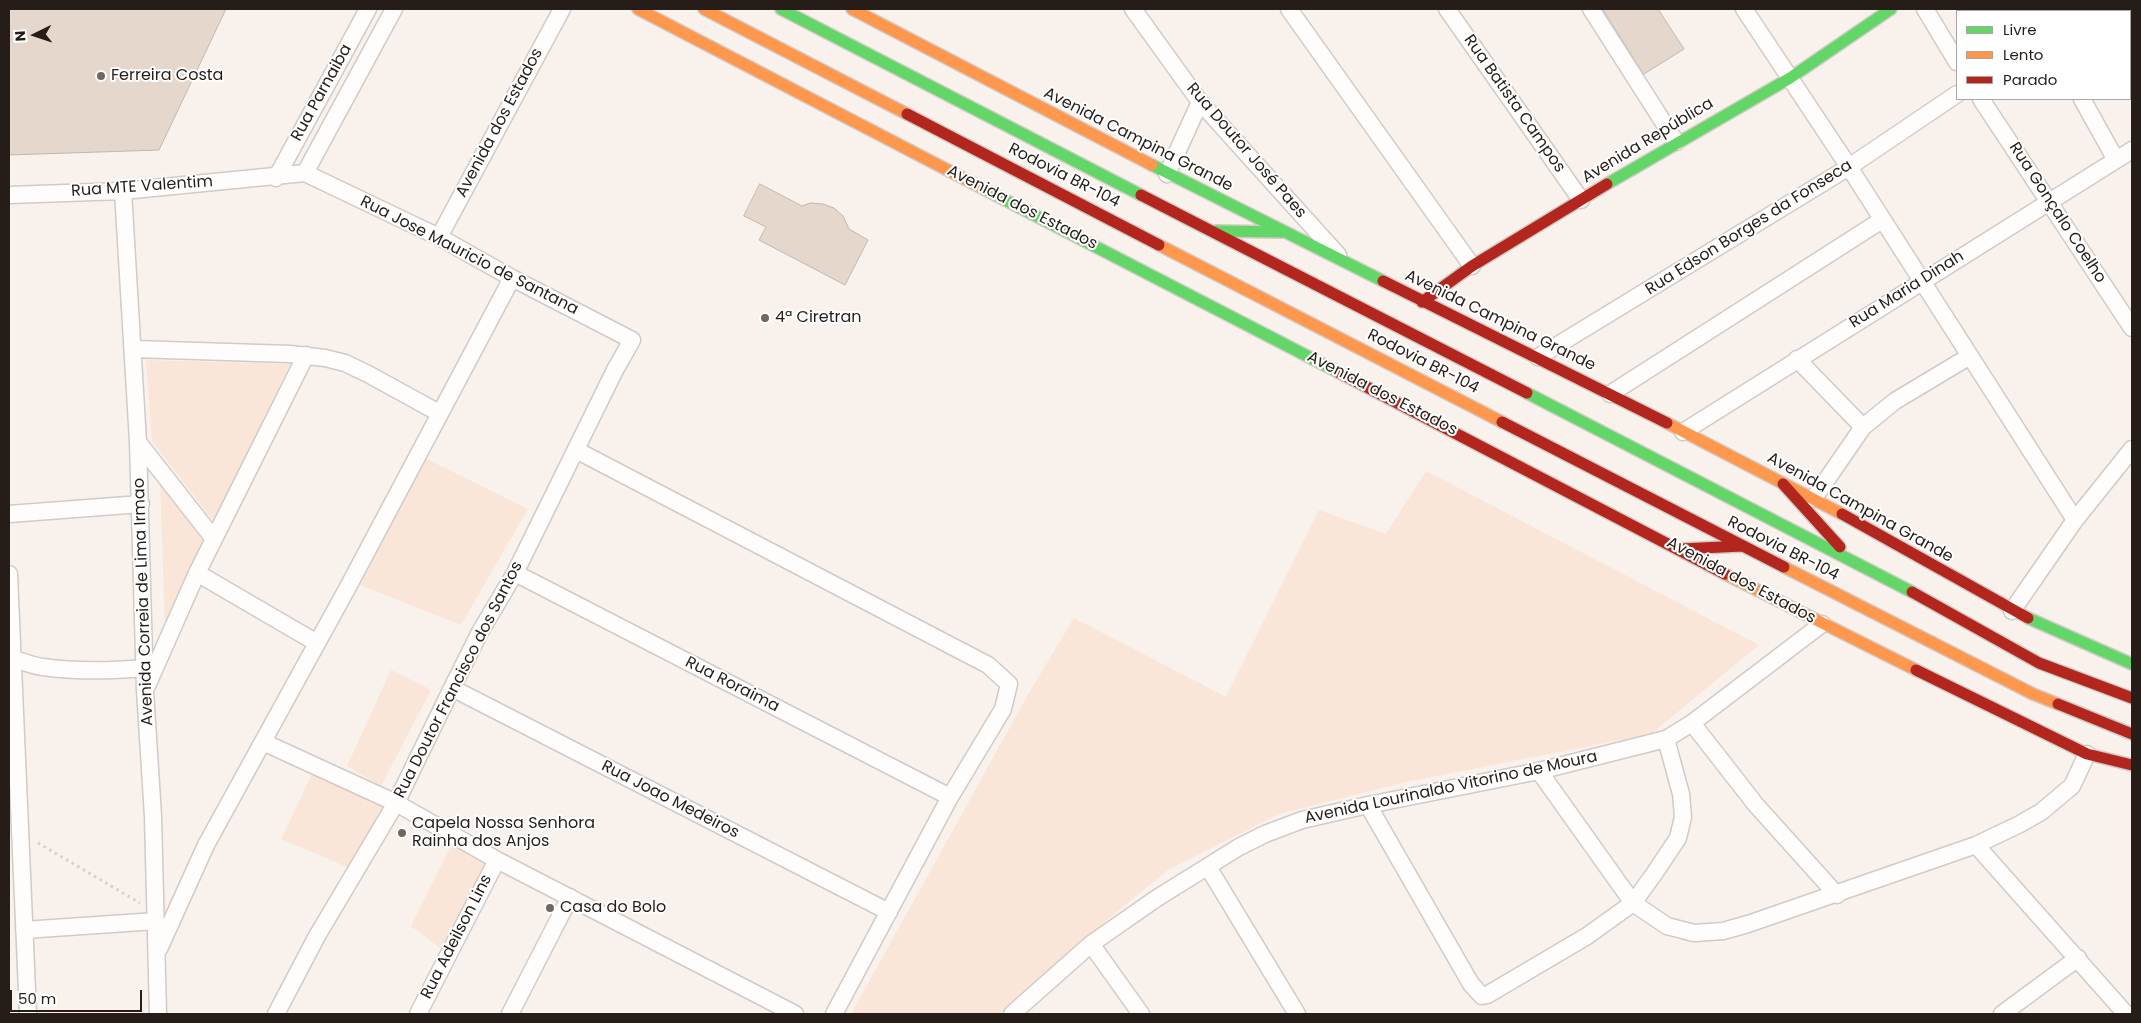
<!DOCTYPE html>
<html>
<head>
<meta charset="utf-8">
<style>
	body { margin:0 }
	#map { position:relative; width:2141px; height:1023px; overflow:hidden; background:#f8f1ec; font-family:Poppins,sans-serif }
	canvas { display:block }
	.frame { position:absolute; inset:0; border:10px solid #261d18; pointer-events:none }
	.legend { position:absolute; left:1956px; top:10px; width:175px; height:90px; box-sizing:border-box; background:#fff; border:1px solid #a8a5a3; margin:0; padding:6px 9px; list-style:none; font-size:15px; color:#261d18 }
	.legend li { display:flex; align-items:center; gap:10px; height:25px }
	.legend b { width:25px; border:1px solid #a8a5a3 }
	.north { position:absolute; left:10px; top:10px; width:50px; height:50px; -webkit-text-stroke:4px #fff; paint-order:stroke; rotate:266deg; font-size:14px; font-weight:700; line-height:20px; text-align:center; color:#261d18 }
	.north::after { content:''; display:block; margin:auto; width:18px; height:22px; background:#261d18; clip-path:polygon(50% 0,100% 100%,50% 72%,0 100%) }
	.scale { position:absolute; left:10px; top:990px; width:132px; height:22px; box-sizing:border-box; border:2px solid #261d18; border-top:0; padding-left:6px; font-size:15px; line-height:18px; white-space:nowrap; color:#261d18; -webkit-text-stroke:4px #fff; paint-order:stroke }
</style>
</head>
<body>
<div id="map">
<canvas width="2141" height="1023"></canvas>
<div class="frame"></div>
<ul class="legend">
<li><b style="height:6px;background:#63d668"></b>Livre</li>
<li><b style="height:6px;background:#ff974d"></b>Lento</li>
<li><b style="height:6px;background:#b3261e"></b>Parado</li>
</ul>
<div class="north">N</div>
<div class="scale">50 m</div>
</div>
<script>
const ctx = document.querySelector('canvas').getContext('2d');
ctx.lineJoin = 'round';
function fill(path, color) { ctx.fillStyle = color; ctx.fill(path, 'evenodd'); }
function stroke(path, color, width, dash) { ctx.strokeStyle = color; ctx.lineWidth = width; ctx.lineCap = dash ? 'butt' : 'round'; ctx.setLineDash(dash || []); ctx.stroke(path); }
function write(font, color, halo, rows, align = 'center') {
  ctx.font = font + ' Poppins,sans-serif'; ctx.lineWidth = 4; ctx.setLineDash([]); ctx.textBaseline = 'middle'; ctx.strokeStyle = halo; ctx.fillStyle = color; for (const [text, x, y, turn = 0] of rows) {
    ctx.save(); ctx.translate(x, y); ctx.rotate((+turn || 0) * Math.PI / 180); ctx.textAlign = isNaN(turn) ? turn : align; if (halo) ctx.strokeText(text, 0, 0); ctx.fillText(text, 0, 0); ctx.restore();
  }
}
fill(new Path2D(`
	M146,360L290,364L214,522L152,441Z
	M425,458L528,509L461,625L360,585Z
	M1426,471L1759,645L1651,734L1406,782L1279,814L1169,869L1108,919L1001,1014H851L1030,691L1074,618L1226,697L1319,510L1386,534Z
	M160,482L203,540L165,623Z
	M391,670L431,690L381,786L347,766Z
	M313,772L386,807L347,867L281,839Z
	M453,842L489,862L444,951L411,926Z`), '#fae6d8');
const building = new Path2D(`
	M9,9H226L159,150L9,155Z
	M1603,9H1658L1684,49L1644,74Z
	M760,184L802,206L810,203L823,204L834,208L843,216L849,229L868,240L845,285L759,240L766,227L744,216Z`);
fill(building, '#e6d7cc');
stroke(building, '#beb7b2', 1);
const street = new Path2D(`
	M1133,9L1200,102L1338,255
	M1289,9L1472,266
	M1447,9L1581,200
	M1591,9L1676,142
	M1744,9L1849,167L2075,520
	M1925,9L1957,62
	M2032,9L2034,11
	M1981,99L2132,328
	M2082,99L2116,160
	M305,173L394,9
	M1167,174L1200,102
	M276,178L368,9
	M123,191L138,442L145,691L153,816L158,1014
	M9,195L123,191L305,173L439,237L512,278L632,340L615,370L515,573L480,632L452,688L396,803L317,936L276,1014
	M439,237L562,9
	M134,349L290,354L325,358L345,363L368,374L439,413
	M1538,357L1849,167L1957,94
	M1797,359L1863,427
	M1610,394L1882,220
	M1683,432L2132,150
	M138,442L214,539
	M576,450L988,665L1009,684L1003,709L950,797L834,1014
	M1814,498L1863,427L1895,401L1970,356
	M9,514L141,504
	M197,573L317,643
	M515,573L950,797
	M9,574L28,1014
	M2012,611L2075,520L2132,449
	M9,659C20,659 31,666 43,667C77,672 110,671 145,668
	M147,686L197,573L306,355
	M452,688L889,912
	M1692,723L1756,805L1837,895
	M263,742L396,803L497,860L795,1014
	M1539,771L1633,903L1667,926L1694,933L1723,931L1748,924L1976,845L2020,824L2041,812L2072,786L2087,754
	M1368,805L1471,984L1482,996L1487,995L1587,936L1633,903L1654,874L1678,838L1683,817L1681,794L1666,739
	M1976,845L2126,1014
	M1208,867L1297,1014
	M24,930L156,921
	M1091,944L1141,1014
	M159,949L206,845L348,587L512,278
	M418,1014L497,860
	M510,1014L570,897
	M1012,1014L1091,944L1157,898L1239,847L1265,834L1302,820L1368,805L1539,771L1666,739L1692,723L1822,624
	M2002,1014L2078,958`);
const fast = new Path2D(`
	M781,9L1141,195
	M1152,165L1383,281
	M1607,184L1790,78L1891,9
	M984,189L1338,372
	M1216,231L1282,232
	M1527,393L1912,592
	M2028,618L2132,664`);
const slow = new Path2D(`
	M638,9L984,189
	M704,9L907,114
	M852,9L1152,165
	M1159,245L1502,422
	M1667,423L1842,514
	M1784,567L2033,694L2058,704
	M1725,574L1916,670`);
const jam = new Path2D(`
	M907,114L1159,245
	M1141,195L1527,393
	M1383,281L1667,423
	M1422,302L1472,266L1607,184
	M1338,372L1725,574
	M1502,422L1784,567
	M1783,484L1840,547
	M1842,514L2028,618
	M1681,549L1742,546
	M1912,592L2039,663L2132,698
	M1916,670L2087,754L2132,765
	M2058,704L2132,734`);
stroke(street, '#d2cac6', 19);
stroke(fast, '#d2cac6', 14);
stroke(slow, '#d2cac6', 14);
stroke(jam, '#d2cac6', 14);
stroke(new Path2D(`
	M38,843L140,903`), '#d4d1cf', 3, [2.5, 4]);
stroke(street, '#fefdfc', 16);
stroke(fast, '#63d668', 11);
stroke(slow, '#ff974d', 11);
stroke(jam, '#b3261e', 11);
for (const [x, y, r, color] of [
	[101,76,5,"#706762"],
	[765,318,5,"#706762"],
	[402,833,5,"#706762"],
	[550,908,5,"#706762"]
]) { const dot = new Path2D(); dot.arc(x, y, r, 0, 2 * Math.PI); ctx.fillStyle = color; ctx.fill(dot); stroke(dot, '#fff', 2); }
write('16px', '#261d18', '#fff', [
	["Ferreira Costa",111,76],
	["4ª Ciretran",775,318],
	["Capela Nossa Senhora",412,824],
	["Rainha dos Anjos",412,842],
	["Casa do Bolo",560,908]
], 'left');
write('16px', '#261d18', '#fff', [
	["Rua Parnaiba",322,93,-61],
	["Rua Batista Campos",1514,104,55],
	["Avenida dos Estados",500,123,-62],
	["Avenida Campina Grande",1138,140,27],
	["Avenida República",1648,141,-31],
	["Rua Doutor José Paes",1246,151,49],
	["Rodovia BR-104",1064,176,27],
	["Rua MTE Valentim",142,187,-4],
	["Avenida dos Estados",1022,208,27],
	["Rua Gonçalo Coelho",2057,213,57],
	["Rua Edson Borges da Fonseca",1749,228,-32],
	["Rua Jose Mauricio de Santana",469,256,27],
	["Rua Maria Dinah",1907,290,-32],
	["Avenida Campina Grande",1500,321,26],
	["Rodovia BR-104",1423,362,27],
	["Avenida dos Estados",1382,394,27],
	["Avenida Campina Grande",1860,508,29],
	["Rodovia BR-104",1783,549,27],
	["Avenida dos Estados",1741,581,28],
	["Avenida Correia de Lima Irmao",144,602,-92],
	["Rua Doutor Francisco dos Santos",459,680,-63],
	["Rua Roraima",732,685,27],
	["Avenida Lourinaldo Vitorino de Moura",1451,788,-12],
	["Rua Joao Medeiros",670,800,27],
	["Rua Adeilson Lins",457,937,-63]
]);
</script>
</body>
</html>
